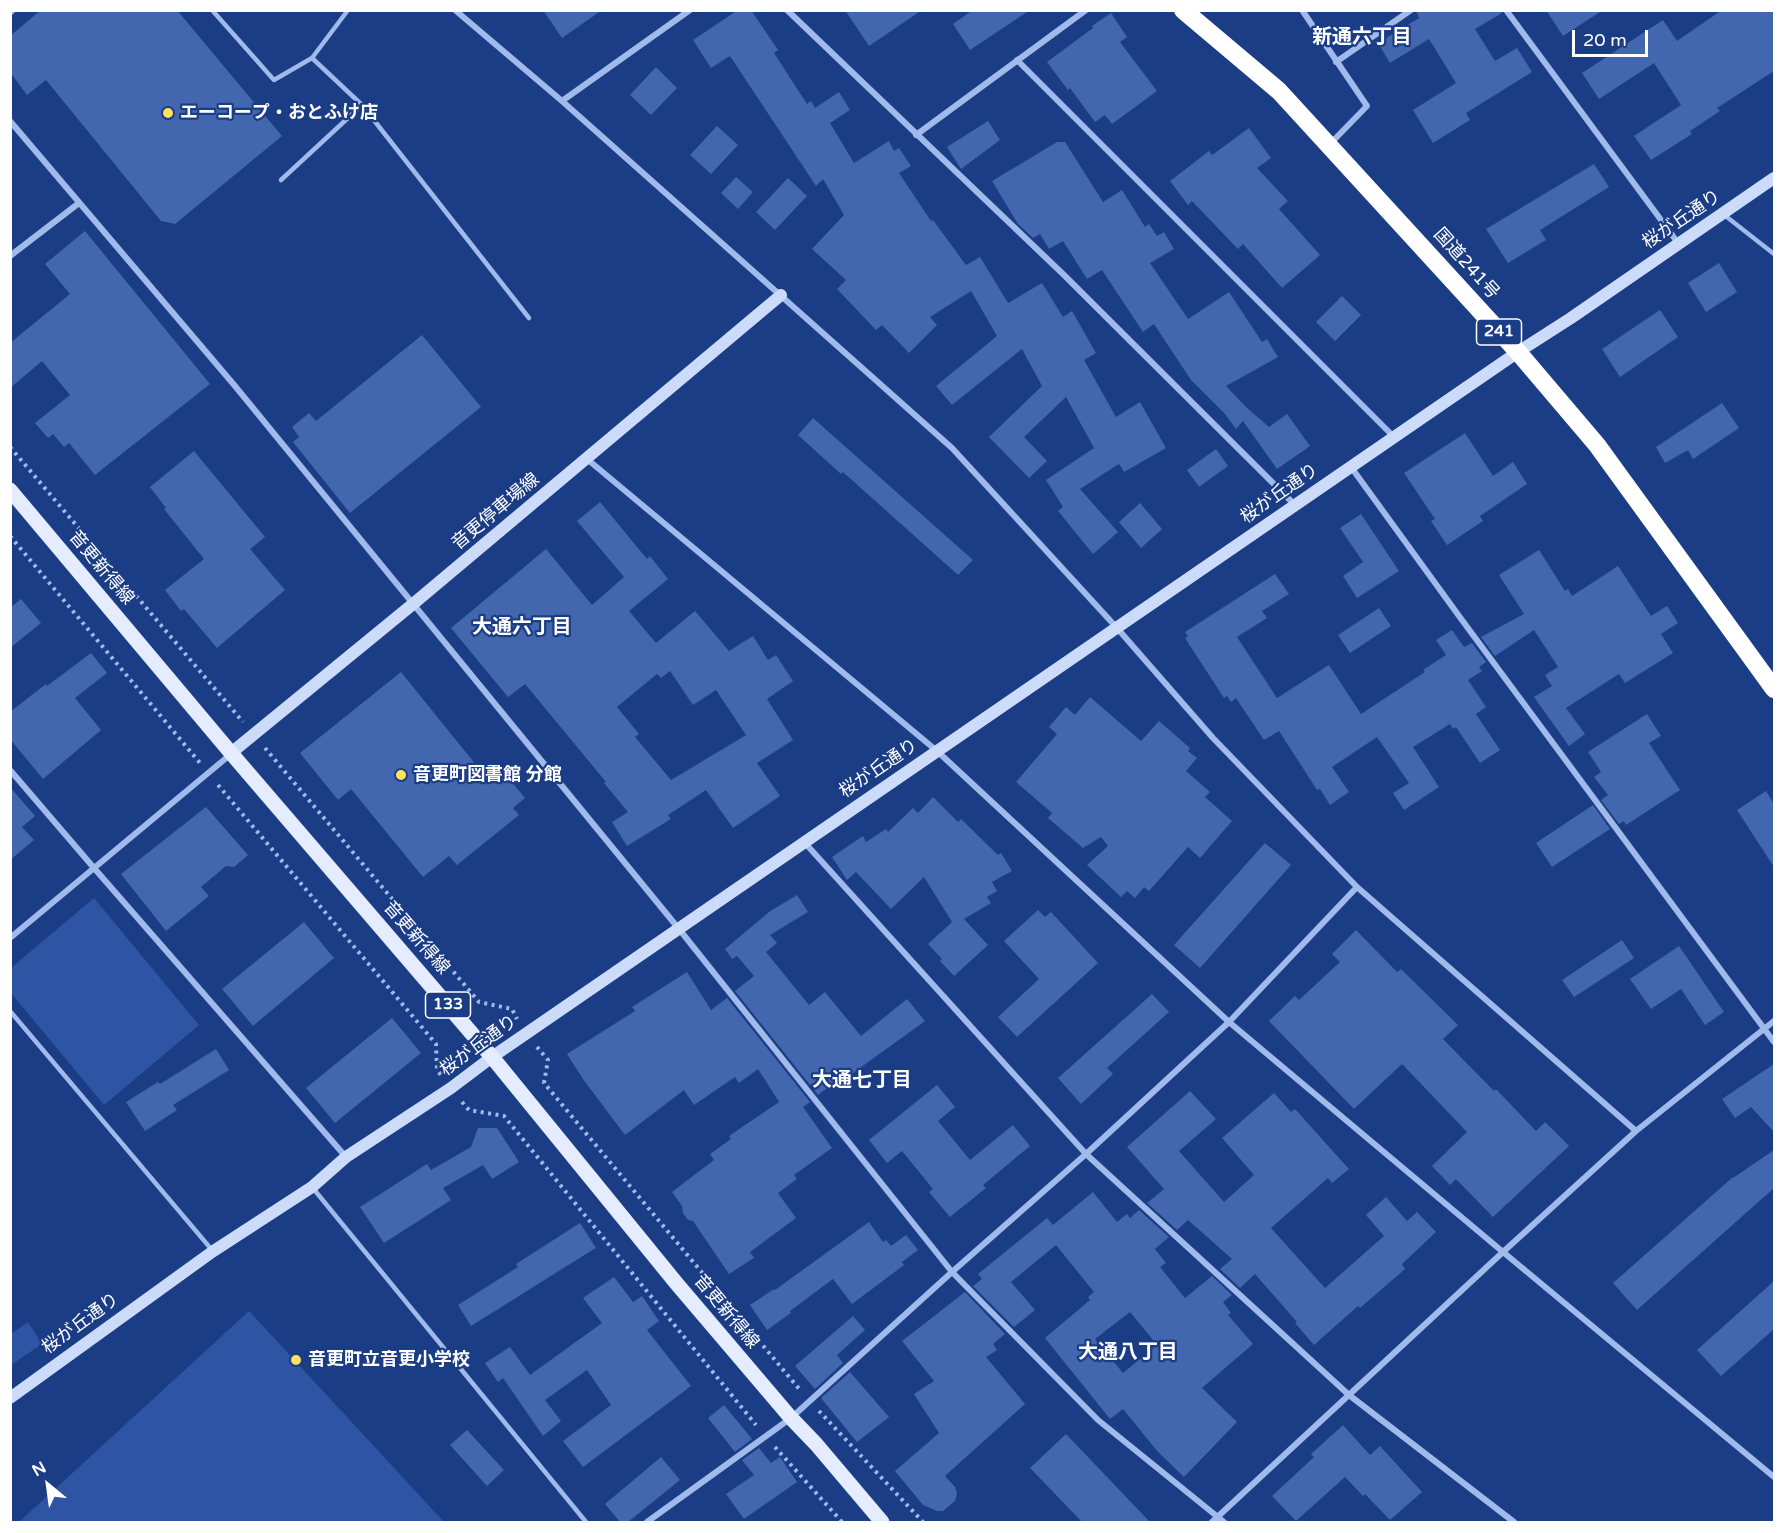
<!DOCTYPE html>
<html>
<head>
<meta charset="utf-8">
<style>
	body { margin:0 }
	#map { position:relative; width:1785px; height:1533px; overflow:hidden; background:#1a3d85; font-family:"Varela Round",sans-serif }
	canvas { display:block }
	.frame { position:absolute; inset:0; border:12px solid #fff; pointer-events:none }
	.north { position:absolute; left:18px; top:1455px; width:60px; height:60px; -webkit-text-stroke:4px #1a3d85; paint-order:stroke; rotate:331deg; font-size:16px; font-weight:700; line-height:24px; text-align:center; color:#fff }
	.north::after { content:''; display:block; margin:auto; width:21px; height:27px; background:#fff; clip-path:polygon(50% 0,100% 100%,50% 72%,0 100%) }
	.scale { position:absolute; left:1572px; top:30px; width:76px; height:27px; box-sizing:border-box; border:3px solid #fff; border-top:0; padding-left:8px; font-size:18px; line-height:21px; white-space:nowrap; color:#fff; -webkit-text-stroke:4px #1a3d85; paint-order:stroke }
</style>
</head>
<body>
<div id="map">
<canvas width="1785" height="1533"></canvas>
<div class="frame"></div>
<div class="north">N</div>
<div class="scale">20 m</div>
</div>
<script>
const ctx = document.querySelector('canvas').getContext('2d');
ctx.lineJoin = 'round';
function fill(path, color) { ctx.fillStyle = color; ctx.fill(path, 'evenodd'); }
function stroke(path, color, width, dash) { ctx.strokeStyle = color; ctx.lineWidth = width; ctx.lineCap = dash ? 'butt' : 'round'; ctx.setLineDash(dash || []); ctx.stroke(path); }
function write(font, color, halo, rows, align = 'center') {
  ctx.font = font + ' "Varela Round","Noto Sans JP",sans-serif'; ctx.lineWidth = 4.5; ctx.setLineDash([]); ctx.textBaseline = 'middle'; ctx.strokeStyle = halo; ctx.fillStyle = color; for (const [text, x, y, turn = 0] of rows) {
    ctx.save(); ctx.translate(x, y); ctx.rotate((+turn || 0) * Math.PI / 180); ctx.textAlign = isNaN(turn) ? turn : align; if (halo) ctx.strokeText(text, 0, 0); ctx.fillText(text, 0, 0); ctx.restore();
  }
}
fill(new Path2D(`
	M94,898L199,1025L104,1105L11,993V968Z
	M249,1311L444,1522H19Z
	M28,1322L42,1344L11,1365V1334Z`), '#2d55a3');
fill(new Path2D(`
	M41,10H177L282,136L175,224L161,221L46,80L27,95L10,72V36Z
	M543,10H602L562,38Z
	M738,10H751L778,50L774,53L807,104L811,101L815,108L839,92L850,110L830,123L854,163L889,141L894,151L899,148L911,166L899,173L931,221L933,220L966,265L980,257L1008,303L1042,283L1063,317L1072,311L1096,353L1084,360L1116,417L1140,402L1166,448L1124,472L1119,464L1080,489L1118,532L1093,554L1058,511L1063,507L1046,480L1094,448L1066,397L1024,437L1047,461L1029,478L989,437L1042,386L1022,349L952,405L936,386L997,336L971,291L930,317L937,325L909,353L882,325L876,330L837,289L846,280L812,249L844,215L823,179L816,186L730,56L711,68L693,40Z
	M845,10H922L869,46Z
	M973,10H1030L970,50L953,24Z
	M1416,10H1501L1502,13L1475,29L1495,61L1517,48L1532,72L1466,113L1470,120L1433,143L1413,110L1456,83L1429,39L1390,63L1378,43L1419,18Z
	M1546,10H1603L1563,36Z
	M1722,10H1774V71L1717,108L1720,111L1690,131L1692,134L1651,160L1634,136L1681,105L1654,63L1599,99L1582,73L1663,20L1677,41Z
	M1111,13L1127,37L1120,42L1157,91L1112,124L1105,115L1095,122L1070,88L1068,90L1047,62L1093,28L1092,26Z
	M656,67L677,88L651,115L630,95Z
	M988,121L1000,140L961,169L947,147Z
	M717,126L738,145L711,174L690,155Z
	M1249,128L1271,158L1257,168L1288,201L1279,209L1320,255L1282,288L1243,244L1238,249L1192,201L1188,205L1170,181L1209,151L1212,155Z
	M1057,142H1065L1103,202L1122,190L1145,227L1149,224L1157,236L1164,232L1174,249L1150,263L1188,319L1229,292L1262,342L1267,339L1278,357L1226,386L1246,407L1269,427L1287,414L1310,446L1277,469L1243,421L1236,429L1225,414L1191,380L1154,324L1143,332L1102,270L1087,279L1063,241L1049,249L1040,234L1033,238L1018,224L992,181Z
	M1594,164L1609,187L1540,230L1546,240L1508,263L1486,229Z
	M736,177L753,192L738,209L721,193Z
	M788,178L807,196L775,230L756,212Z
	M85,231L210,384L95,475L69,443L64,447L53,434L48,438L35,423L70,395L42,361L10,388V343L70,294L45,264Z
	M1719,263L1737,292L1706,312L1688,283Z
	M1342,296L1361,315L1335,341L1316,322Z
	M1660,310L1678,337L1620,377L1602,349Z
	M422,335L481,407L350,513L293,442L299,437L292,427L309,413L316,421Z
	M1722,403L1739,428L1693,459L1688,450L1665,463L1656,447Z
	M813,418L973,560L958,575L843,472L841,474L798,435Z
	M1465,433L1493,476L1513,462L1527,484L1480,516L1483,521L1447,545L1431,521L1435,519L1404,473Z
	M1216,449L1228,466L1199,487L1187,470Z
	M194,451L265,537L250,549L285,590L217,648L184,609L181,611L165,590L204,559L164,509L166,508L150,487Z
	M600,502L647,559L650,556L668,579L629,611L656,643L695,611L729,651L753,636L768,660L776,655L793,681L767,699L793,740L757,763L780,796L733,828L706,790L668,815L671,819L627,846L612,822L628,812L604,783L606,782L525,684L508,697L451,628L546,549L592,605L624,577L577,521ZM670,671L693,705L716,690L746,735L671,780L635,737L639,734L617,707L657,674L661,678Z
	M1140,503L1162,529L1141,548L1119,522Z
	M1361,514L1399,571L1357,598L1343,576L1363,562L1340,528Z
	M1539,550L1565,591L1568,589L1572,596L1618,566L1651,616L1667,606L1678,623L1661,634L1673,653L1625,683L1619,674L1566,708L1585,734L1569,746L1534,697L1552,686L1545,675L1558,667L1534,630L1495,656L1481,637L1524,614L1499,575Z
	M1275,574L1289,594L1262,611L1267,618L1237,637L1277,698L1329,665L1361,714L1425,672L1423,670L1446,655L1436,640L1452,630L1464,647L1472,643L1486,662L1479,667L1482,671L1468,680L1486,707L1476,714L1500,750L1480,763L1456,727L1453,729L1450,724L1413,747L1439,787L1404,810L1393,793L1409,783L1377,737L1332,767L1349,792L1330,805L1320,789L1317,790L1279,731L1264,740L1236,698L1231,702L1227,696L1224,698L1185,638L1188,636L1185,632Z
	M21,599L41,623L10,648V608Z
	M1379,608L1391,626L1350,653L1338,635Z
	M91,653L107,673L75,698L101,730L43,779L10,739V712L46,684L47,686Z
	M401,672L489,781L502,770L525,798L513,808L519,815L457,865L449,856L423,877L351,789L338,800L300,753Z
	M1090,697L1141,741L1159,721L1190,748L1188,751L1197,758L1186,771L1210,792L1205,797L1232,821L1200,858L1188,847L1149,891L1144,887L1135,898L1127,891L1121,897L1087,865L1108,846L1101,837L1083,848L1048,818L1052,813L1016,782L1057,734L1049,727L1066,707L1075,715Z
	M1647,714L1661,736L1649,743L1680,790L1626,825L1624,821L1619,824L1601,800L1608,795L1594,777L1601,772L1588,752Z
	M10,787L35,816L22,827L34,840L10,860Z
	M1766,791L1774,804V867L1737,810Z
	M933,797L958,822L961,819L998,855L1001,853L1012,871L992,882L997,891L987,897L991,903L964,919L988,945L954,976L940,961L942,959L928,944L952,922L924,877L891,909L856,872L847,880L832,857L863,836L866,842L886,829L888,832L913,808L918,813Z
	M1593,805L1610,829L1552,867L1536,843Z
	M206,807L248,855L234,867L226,866L201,887L209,896L166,931L121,874Z
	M1265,843L1291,865L1200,968L1174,945Z
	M797,895L808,912L770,935L777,943L766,952L809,1005L825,992L861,1036L907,999L925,1021L842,1081L840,1078L818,1095L735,991L754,976L737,956L732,959L725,949L769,912Z
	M1038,910L1045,917L1051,912L1098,963L1017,1037L998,1017L1039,979L1004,941Z
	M304,922L334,958L253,1026L222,989Z
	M1356,930L1397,972L1401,969L1458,1025L1443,1039L1494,1091L1496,1089L1536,1131L1545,1122L1569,1146L1493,1217L1456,1179L1450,1185L1432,1166L1467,1132L1402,1064L1354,1109L1269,1021L1295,996L1299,1000L1340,962L1332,954Z
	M1622,940L1634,958L1574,997L1562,980Z
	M1679,946L1724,1012L1705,1025L1681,989L1651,1009L1630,979Z
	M687,972L711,1010L727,998L810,1102L803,1107L832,1148L794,1175L797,1179L778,1193L796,1218L750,1252L754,1258L729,1274L693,1221L688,1220L683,1213L682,1206L672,1192L714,1160L710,1154L731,1139L729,1136L779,1102L758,1069L739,1083L735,1077L694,1105L684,1090L625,1135L583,1079L567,1054L635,1011L632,1007Z
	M1152,994L1169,1012L1107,1068L1113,1074L1081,1104L1058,1078Z
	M392,1018L421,1053L335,1123L306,1088Z
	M216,1049L229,1070L173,1105L177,1110L145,1131L126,1102L158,1082L160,1084Z
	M1774,1064V1132L1751,1107L1735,1118L1722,1099Z
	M937,1085L955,1107L938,1121L970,1160L1013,1125L1030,1146L983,1185L986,1188L950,1217L929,1192L933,1189L902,1151L887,1163L869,1140Z
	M1190,1091L1216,1119L1179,1151L1224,1202L1254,1175L1222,1138L1274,1093L1291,1112L1295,1109L1349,1169L1332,1183L1328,1178L1271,1228L1325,1288L1384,1236L1366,1215L1386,1197L1407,1221L1417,1212L1436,1232L1402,1264L1405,1269L1360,1308L1358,1306L1314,1345L1295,1323L1297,1322L1255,1274L1240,1288L1220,1269L1232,1259L1188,1220L1177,1230L1147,1203L1164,1189L1127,1147Z
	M478,1128H497L519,1162L492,1179L483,1165L443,1188L451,1200L384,1243L360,1207L427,1164L431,1170L471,1147Z
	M1774,1150V1188L1637,1310L1613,1283L1733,1177V1178Z
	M1093,1192L1117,1222L1127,1214L1130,1218L1139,1210L1169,1237L1155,1249L1166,1263L1160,1267L1185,1298L1212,1276L1232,1295L1223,1302L1231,1313L1228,1315L1253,1344L1202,1388L1237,1422L1184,1477L1158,1452L1123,1409L1110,1419L1045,1338L1090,1300L1088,1297L1094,1292L1056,1245L1011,1282L1035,1310L1014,1327L973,1286L982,1279L978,1274L1047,1218L1053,1225ZM1130,1312L1157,1345L1123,1373L1095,1339Z
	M869,1222L883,1242L886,1240L891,1246L906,1235L918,1250L902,1262L904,1265L852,1304L833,1279L790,1311L791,1313L767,1330L750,1305L774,1289L775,1290Z
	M580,1223L596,1248L594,1249L471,1326L458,1305L518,1267L516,1264Z
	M614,1277L633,1302L642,1296L659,1321L647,1330L691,1386L583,1467L563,1441L611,1405L587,1370L545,1400L561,1421L543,1436L503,1378L498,1382L485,1363L510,1347L530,1375L602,1323L583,1298Z
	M1774,1281V1329L1721,1376L1697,1350Z
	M965,1292L1005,1334L993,1344L997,1350L986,1357L1025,1404L945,1476L955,1487L957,1493L955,1501L943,1511H937L923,1505L895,1471L939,1433L914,1394L934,1381L902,1341Z
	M853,1316L865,1330L837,1355L843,1363L815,1389L795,1366Z
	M850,1372L889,1417L857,1442L821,1398Z
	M724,1405L752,1439L735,1452L708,1418Z
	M1343,1425L1370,1455L1380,1446L1422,1492L1390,1520L1365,1494L1363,1496L1345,1477L1296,1521L1272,1496L1314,1457L1311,1454Z
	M467,1430L504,1470L487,1486L450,1445Z
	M1066,1434L1150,1522H1082L1030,1468Z
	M759,1448L771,1463L780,1457L797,1482L744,1519L726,1494L754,1475L742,1460Z
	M661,1457L680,1480L628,1522H620L605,1504Z`), '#4367ae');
stroke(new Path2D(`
	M10,447L243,722
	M10,536L200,763
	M265,748L479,1002L512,1009L517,1019
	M218,785L436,1044L437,1070L441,1075
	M537,1047L548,1060L544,1083L800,1390
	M462,1102L469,1110L504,1116L756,1425
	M819,1411L923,1522
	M775,1447L842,1522`), '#a0baec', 4, [3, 4.5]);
stroke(new Path2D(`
	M212,10L274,80L312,58
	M10,14L14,10
	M362,105L529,318
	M281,180L362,105L312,58L348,10
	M1723,214L1774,254
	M10,1011L212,1250
	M312,1187L586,1522`), '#a0baec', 4.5);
stroke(new Path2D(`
	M455,10L562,101L952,448L1117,628L1213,738L1357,887L1636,1131
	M787,10L1064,275L1295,505
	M1302,10L1367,106L1331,143
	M1506,10L1678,243
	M1017,60L1394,437
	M1336,62L1411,10
	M562,101L690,10
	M10,121L235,386L679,929L952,1272L1098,1420L1224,1522
	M916,135L1086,10
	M10,256L79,203
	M587,459L937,751L1229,1022L1503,1252L1774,1477
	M1351,467L1459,616L1774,1042
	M10,770L94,868L346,1157
	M805,843L1086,1154L1349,1395L1514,1522
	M10,938L231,754
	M647,1522L791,1418L952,1272L1086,1154L1229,1022L1357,887
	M1212,1522L1503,1252L1636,1131L1774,1021`), '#a0baec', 6);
stroke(new Path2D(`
	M231,753L413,604L781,295
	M10,1398L212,1252L312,1187L346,1157L451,1088L492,1057L1518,352L1571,318L1774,178`), '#ccdbf9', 12);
stroke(new Path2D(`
	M10,490L231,753L492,1057L677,1284L791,1418L816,1444L882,1522`), '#e5ecff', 15);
stroke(new Path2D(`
	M1183,10L1279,91L1518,352L1597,445L1774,689`), '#fff', 18);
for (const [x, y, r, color] of [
	[168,113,6,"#fee15c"],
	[401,775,6,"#fee15c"],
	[296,1360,6,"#fee15c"]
]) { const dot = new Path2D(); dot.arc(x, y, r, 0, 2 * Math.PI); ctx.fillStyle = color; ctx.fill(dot); stroke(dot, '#1a3d85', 2); }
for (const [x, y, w] of [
	[1499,332,45],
	[448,1005,45]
]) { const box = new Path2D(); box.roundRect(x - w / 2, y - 13, w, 26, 4.5); ctx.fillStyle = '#1a3d85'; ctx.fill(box); stroke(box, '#fff', 1.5); }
write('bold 16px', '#fff', null, [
	["241",1499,332],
	["133",448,1005]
]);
write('bold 18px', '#fff', '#1a3d85', [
	["エーコープ・おとふけ店",180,113],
	["音更町図書館 分館",413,775],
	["音更町立音更小学校",308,1360]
], 'left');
write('18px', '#fff', '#1a3d85', [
	["桜が丘通り",1682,220,-34],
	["国道241号",1466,264,48],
	["桜が丘通り",1280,494,-35],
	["音更停車場線",496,512,-40],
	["音更新得線",101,568,50],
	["桜が丘通り",879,769,-34],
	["音更新得線",416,938,49],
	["桜が丘通り",479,1046,-36],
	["音更新得線",726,1312,50],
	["桜が丘通り",81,1324,-36]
]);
write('bold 20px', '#fff', '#1a3d85', [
	["新通六丁目",1362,38],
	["大通六丁目",522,628],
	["大通七丁目",862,1081],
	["大通八丁目",1128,1353]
]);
</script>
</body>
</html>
